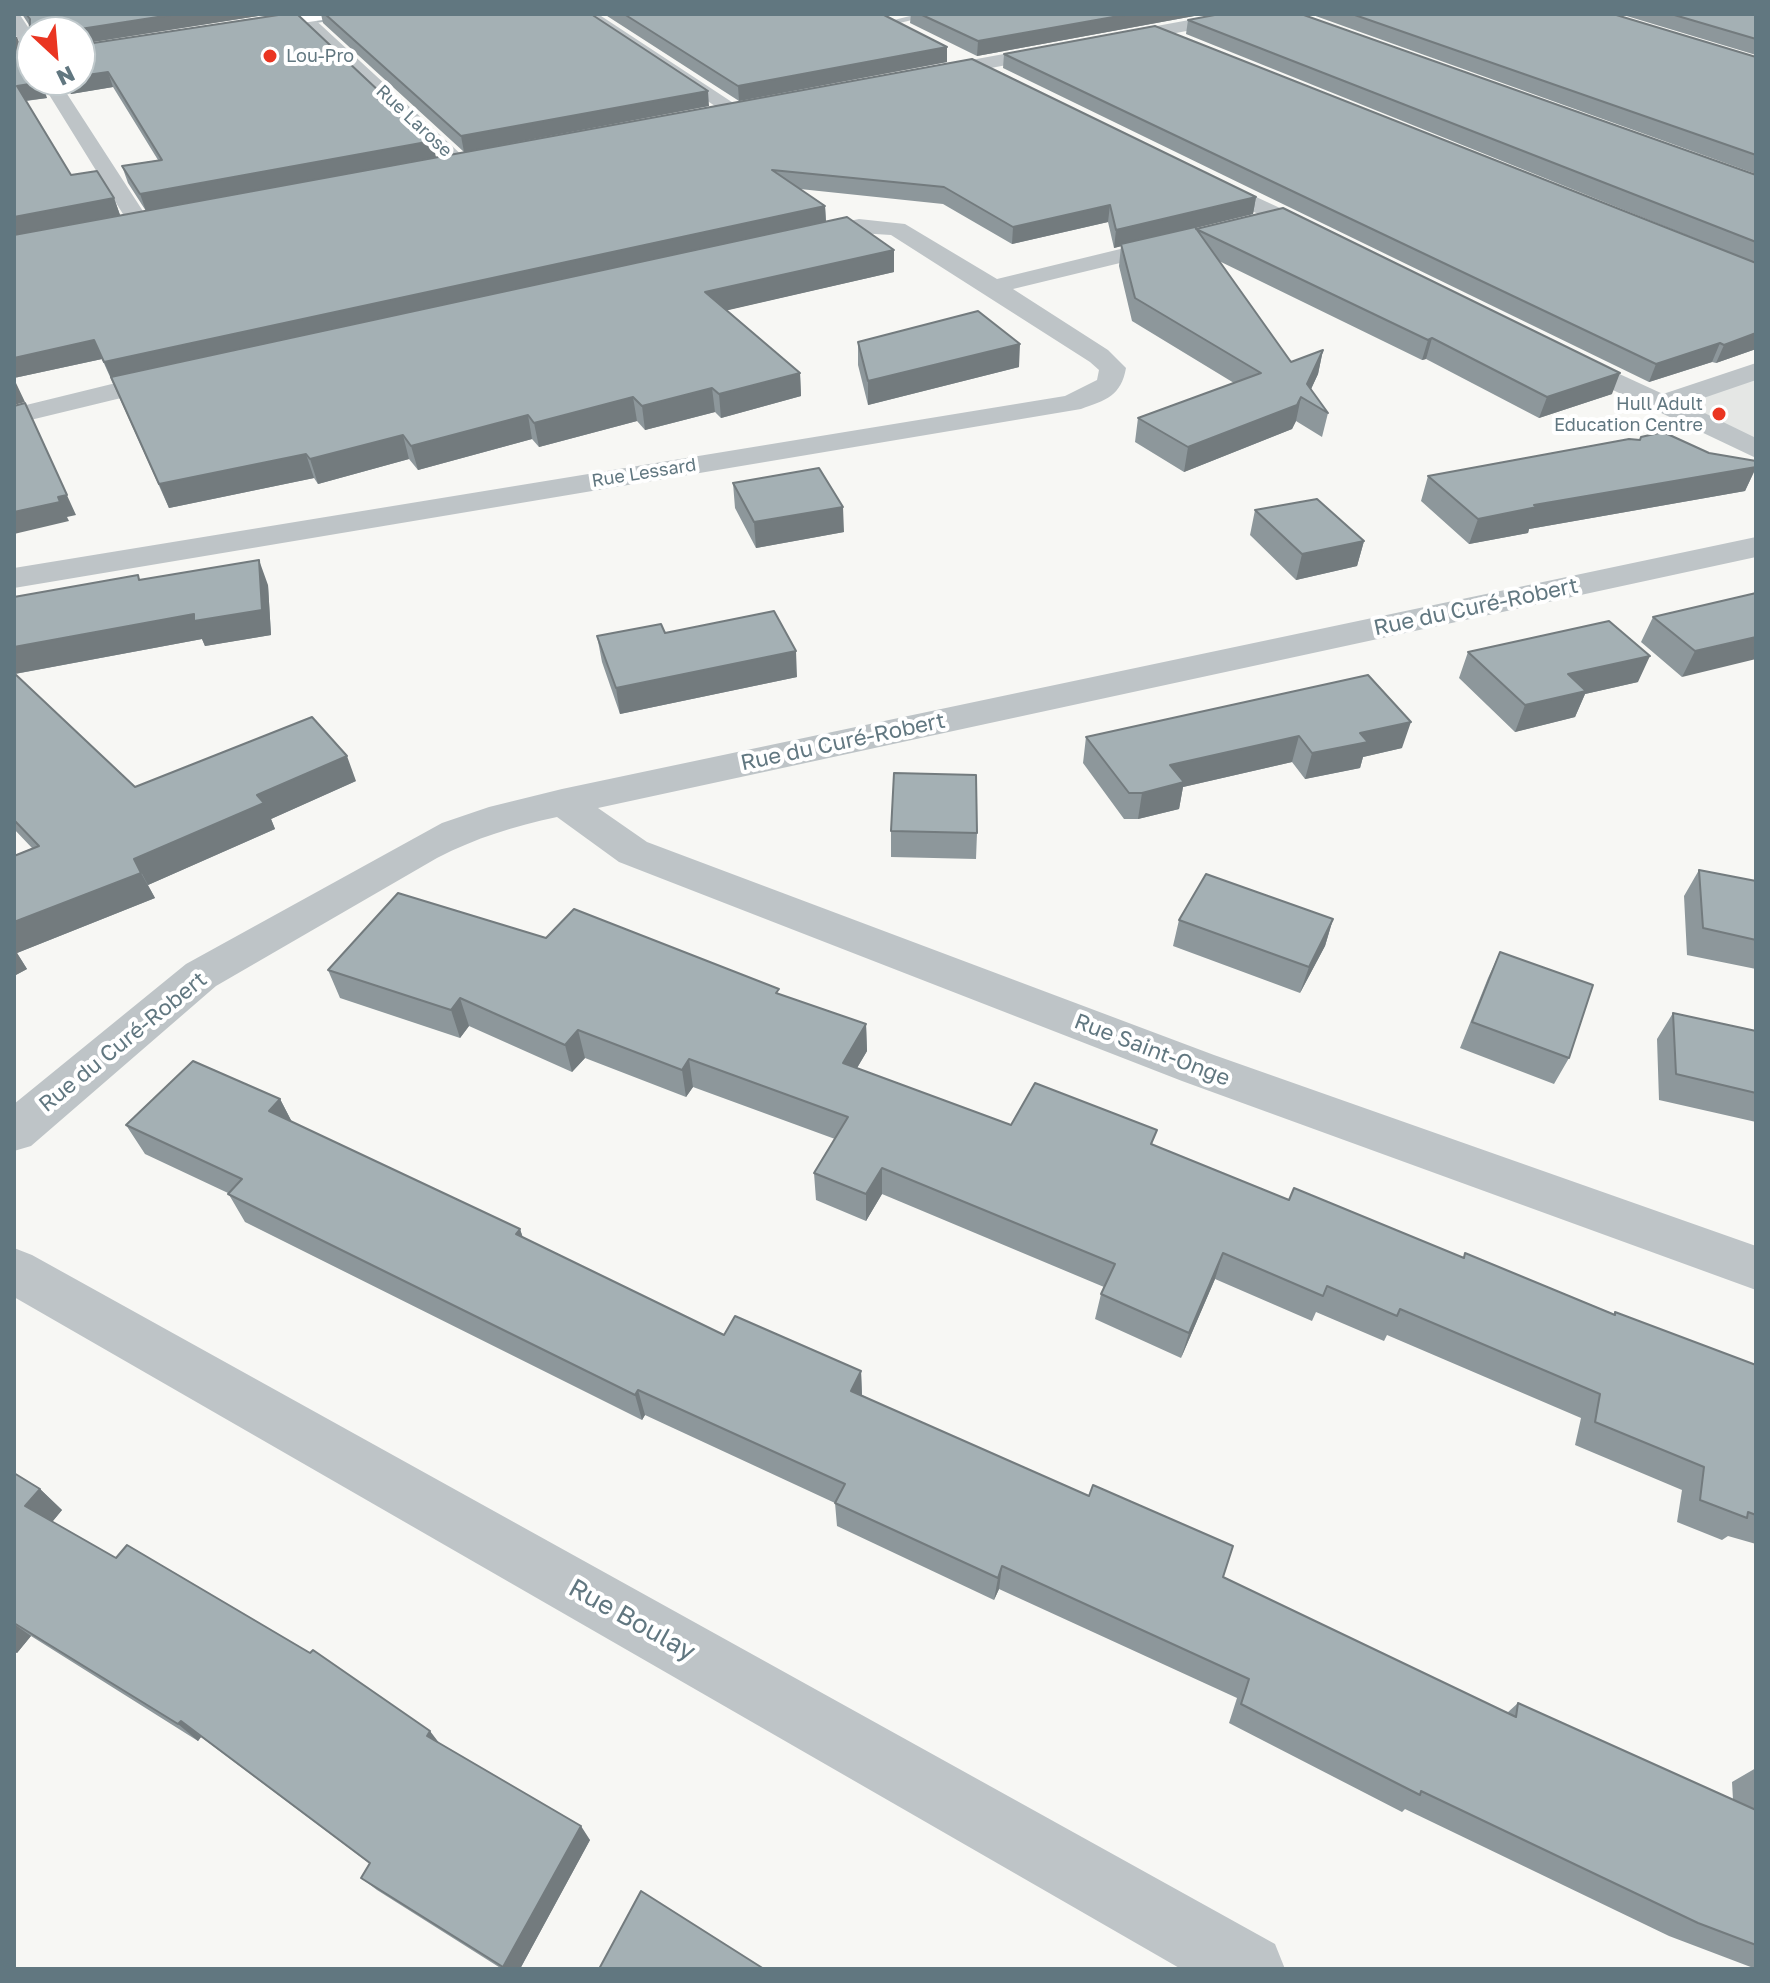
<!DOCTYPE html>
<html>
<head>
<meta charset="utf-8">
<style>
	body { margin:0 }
	#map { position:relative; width:1770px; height:1983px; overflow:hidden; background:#f7f7f4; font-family:"Golos Text",sans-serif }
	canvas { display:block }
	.frame { position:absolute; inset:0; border:16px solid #617780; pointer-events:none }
	.north { position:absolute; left:16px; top:16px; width:80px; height:80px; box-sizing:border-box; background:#fff; border:2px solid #c0c9cc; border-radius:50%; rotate:154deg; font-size:22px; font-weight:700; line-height:32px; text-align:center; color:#617780 }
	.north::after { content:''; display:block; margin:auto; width:28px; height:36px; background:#ea3521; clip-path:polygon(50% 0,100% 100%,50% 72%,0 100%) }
</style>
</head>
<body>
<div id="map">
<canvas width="1770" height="1983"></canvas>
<div class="frame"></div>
<div class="north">N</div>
</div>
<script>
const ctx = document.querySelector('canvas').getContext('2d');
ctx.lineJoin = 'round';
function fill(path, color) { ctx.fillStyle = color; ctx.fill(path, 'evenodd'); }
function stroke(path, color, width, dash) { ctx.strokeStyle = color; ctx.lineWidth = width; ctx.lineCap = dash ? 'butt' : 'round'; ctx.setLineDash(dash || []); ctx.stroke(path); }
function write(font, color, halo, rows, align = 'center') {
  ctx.font = font + ' "Golos Text",sans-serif'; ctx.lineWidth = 8; ctx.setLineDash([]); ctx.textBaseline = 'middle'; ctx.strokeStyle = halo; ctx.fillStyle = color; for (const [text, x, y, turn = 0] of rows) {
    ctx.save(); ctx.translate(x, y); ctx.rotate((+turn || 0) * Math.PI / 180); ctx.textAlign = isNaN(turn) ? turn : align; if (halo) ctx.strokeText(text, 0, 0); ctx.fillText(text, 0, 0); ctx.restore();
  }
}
fill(new Path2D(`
	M1756,371V449L1660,404Z`), '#e5e7e5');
const secondary = new Path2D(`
	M294,14H338L329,19L241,32L232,27L241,22Z`);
stroke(secondary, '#b0b8bc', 4);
fill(new Path2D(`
	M918,14H937L887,26L882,23Z`), '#bec4c7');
fill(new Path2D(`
	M14,14L20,15L32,33V52L26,51L14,33Z
	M290,14H309L465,158L469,162L465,166H451Z
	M577,14H598L744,110L734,116L727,114Z
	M1222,14H1259L1250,19L922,81L913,75L922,69Z
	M40,80H58L150,222L147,227H131Z
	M1202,172L1332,232L1336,237L1332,242H1316L1194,183L1191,178L1194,173Z
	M859,219L905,224L997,279L1178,235L1186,237L1190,242L1186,247L1013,289L1108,350L1126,368C1121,396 1106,400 1081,409L14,588V568L1065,396L1097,380L1099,370L1090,362L891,235L859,233L803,244L795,242L791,237L795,232Z
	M1565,349L1663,394L1756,363V380L1686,404L1756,438V458L1556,363L1552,357L1556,351Z
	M173,369L183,371L187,377L183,383L14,424V408Z
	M1756,537V557L598,808L647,842L1214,1055L1756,1246V1290L1182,1081L619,862L557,817C514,826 476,838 437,858L216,986L31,1146L14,1151V1104L186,964L442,823L489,807L562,789Z
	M14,1248L32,1255L1275,1944L1285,1969H1181L14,1297Z`), '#bec4c7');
fill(secondary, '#fff');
fill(new Path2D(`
	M22,14H271L80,44L32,32V80L47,98L26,101L71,175L114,198L120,215L14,235L29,51V25Z
	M321,14H591L709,106L464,152L323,23Z
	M604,14H882L947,47V62L739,101Z
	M911,14H1205L977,56L910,23Z
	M1310,14H1613L1756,57V174Z
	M1620,14H1756V55Z
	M1188,20L1756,175V263L1186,34Z
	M80,45L436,157L146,211L128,183L122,166L158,160L113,87L71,94L62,80H80Z
	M1004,54L1756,263V349L1716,363L1712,362L1649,382L1003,68Z
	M972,59L1256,197L1253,214L1195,228L1196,229L1612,394L1539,418L1426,359L1422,360L1219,261L1291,362L1323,350L1318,374L1311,389L1328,413L1322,437L1296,421L1292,429L1184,472L1135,442L1138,418L1234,383L1132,321L1119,266L1121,246L1114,248L1108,222L1012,244L943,204L800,189L825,206L826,222L894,272L727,310L800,373L801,396L721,418L715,412L645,430L637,421L539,447L532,439L418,470L409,459L318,484L314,478L169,508L102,359L14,378Z
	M858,342L1019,367L868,405L858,365Z
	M1709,453L1756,461V468L1745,491L1529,529L1528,533L1469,544L1421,501L1428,476Z
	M733,483L844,532L756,548L735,508Z
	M1255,510L1364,541L1357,566L1296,580L1250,535Z
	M140,579L268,585L271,635L205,646L202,639L15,674L135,787L356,781L271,819L275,829L148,885L155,898L17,953L27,969L14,976V856L32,848L14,829V597Z
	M1756,593L1682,677L1641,642L1653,617Z
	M665,633L797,677L620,714L602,662L597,636Z
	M1468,652L1638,682L1585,694L1575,717L1515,732L1459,678Z
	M1368,675L1402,748L1363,757L1360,768L1305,779L1292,762L1183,787L1179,809L1138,819H1124L1083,763L1086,737Z
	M891,831L977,833L976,859L891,857Z
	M1699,870L1756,881V969L1687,955L1684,896Z
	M1333,919L1325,946L1300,993L1173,946L1179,920Z
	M546,938L779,995L866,1024L867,1051L857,1068L1011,1125L1154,1145L1289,1200L1463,1258L1465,1253L1614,1314L1615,1312L1756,1365V1544L1728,1536L1722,1540L1677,1522L1682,1490L1575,1445L1581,1418L1387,1335L1384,1341L1316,1312L1312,1321L1215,1279L1181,1358L1095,1319L1101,1294L1104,1287L882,1194L866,1221L816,1200L814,1173L835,1139L693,1087L686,1097L585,1058L572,1072L469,1026L460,1038L340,998L328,970Z
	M1500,952L1569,1058L1554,1084L1460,1048L1488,978Z
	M1673,1013L1756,1031V1122L1659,1100L1657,1039Z
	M280,1099L292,1122L520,1229L523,1238L724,1335L861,1371L862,1395L1223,1577L1507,1713L1518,1703L1733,1800L1732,1782L1756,1768V1969L1669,1936L1405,1809L1402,1812L1229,1723L1237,1698L999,1589L994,1600L837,1526L835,1503L645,1415L642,1420L245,1222L228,1193L145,1154L126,1125Z
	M14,1473L40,1489L62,1510L52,1522L439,1743L590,1840L520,1969H502L377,1890L361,1878L370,1864L201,1737L198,1741L31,1636L17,1653L14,1651Z`), '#8d979b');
fill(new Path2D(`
	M177,14H271L80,44V32H74V30Z
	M1130,14H1205L977,56L978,41Z
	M14,37H17L23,52L14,53Z
	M947,47V62L739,101L738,86Z
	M108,72L113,87L71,94L65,80H80V76Z
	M42,82L47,98L23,101L17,86Z
	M708,91L709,106L464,152L461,136Z
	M432,141L436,157L146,211L140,194Z
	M1256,197L1253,214L1114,248L1116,230Z
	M114,198L120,215L14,235V217Z
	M1110,205L1108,222L1012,244L1013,227Z
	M825,206L826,223L112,380L104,362Z
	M894,250V272L707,315L705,292Z
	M1756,333V349L1716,363L1724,345Z
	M1432,338L1426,359L1422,360L1428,340Z
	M94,340L102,359L14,378V358Z
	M1720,343L1712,362L1649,382L1656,364Z
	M1020,344L1019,367L868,405V381Z
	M1323,350L1318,374L1306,400L1307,384Z
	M800,373L801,396L721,418L719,394Z
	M1620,373L1612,394L1539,418L1547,397Z
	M16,383L25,402L14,405V384Z
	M712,388L715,412L645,430L642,406Z
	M633,397L637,421L539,447L534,423Z
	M1301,397L1296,421L1292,429L1184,472L1188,447Z
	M25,403L76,515L67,517L69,521L14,534V512Z
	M528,415L532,439L418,470L411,446Z
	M403,435L409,459L318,484L310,459Z
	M306,454L314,478L169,508L159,484Z
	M1756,467L1745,491L1529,529L1528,533L1469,544L1478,519L1534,505Z
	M843,507L844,532L756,548L754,522Z
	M1364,541L1357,566L1296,580L1302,554Z
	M259,560L268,585L271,635L205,646L202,639L14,674V647Z
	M1756,637V659L1682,677L1695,651Z
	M796,651L797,677L620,714L616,688Z
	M1650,656L1638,682L1585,694L1575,717L1515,732L1525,705L1568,674Z
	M1411,722L1402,748L1363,757L1360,768L1305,779L1312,753L1360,733Z
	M1299,736L1292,762L1183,787L1179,809L1138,819L1142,793L1170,765Z
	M347,756L356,781L271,819L275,829L148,885L134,859L257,795Z
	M141,873L155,898L17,953L27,969L14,976V922Z
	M1333,919L1325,946L1300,993L1309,967Z
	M460,998L469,1026L460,1038L451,1010Z
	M866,1024L867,1051L844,1090L843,1063Z
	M578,1030L585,1058L572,1072L565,1045Z
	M689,1059L693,1087L686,1097L682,1070Z
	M280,1099L295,1128L269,1111Z
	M882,1168V1194L866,1221V1194Z
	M520,1229L529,1257L516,1234Z
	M1223,1253L1215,1279L1181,1358L1189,1333Z
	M861,1371L862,1397L851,1391Z
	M638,1390L645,1415L642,1420L635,1395Z
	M40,1489L62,1510L48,1527L25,1506Z
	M1002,1566L999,1589L994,1600L998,1578Z
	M14,1624L31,1636L17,1653L14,1651Z
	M181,1721L201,1737L198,1741L178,1724Z
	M430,1731L443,1748L427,1736Z
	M581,1826L590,1840L520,1969H505L503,1967Z`), '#737b7e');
const building = new Path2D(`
	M26,14H177L74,30V32H32V80H40L42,82L17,86L71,175L97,171L114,198L14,217V53L29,51L30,19Z
	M285,14H297L432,141L140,194L122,166L162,160L108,72L80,76V45Z
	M325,14H591L708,91L461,136Z
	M624,14H882L947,47L738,86Z
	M920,14H1130L978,41Z
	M1220,14H1301L1756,175V242L1188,20Z
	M1352,14H1613L1756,57V155Z
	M1671,14H1756V39Z
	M1155,26L1756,263V333L1724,345L1720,343L1656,364L1004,54Z
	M972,59L1256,197L1116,230L1110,205L1013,227L944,187L772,170L825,206L104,362L94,340L14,358V235Z
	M1283,208L1620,373L1547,397L1432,338L1428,340L1196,229Z
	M847,217L894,250L705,292L800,373L719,394L712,388L642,406L633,397L534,423L528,415L411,446L403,435L310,459L306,454L159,484L111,377Z
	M1195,227L1291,362L1323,350L1307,384L1328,413L1301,397L1297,405L1188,447L1138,418L1261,373L1135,298L1121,244Z
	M978,311L1020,344L868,381L858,342Z
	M25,403L67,495L58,497L60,502L14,512V406Z
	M1663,432L1709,453L1756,461V467L1534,505L1537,507L1478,519L1428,476L1629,439L1640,440L1641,437Z
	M819,468L843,507L754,522L733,483Z
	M1317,499L1364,541L1302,554L1255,510Z
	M259,560L262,610L194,621V614L14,647V597L138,575L139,580Z
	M1756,593V637L1695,651L1653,617Z
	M774,611L796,651L616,688L597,636L661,624L665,633Z
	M1609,621L1650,656L1568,674L1586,691L1525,705L1468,652Z
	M14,673L135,787L312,717L347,756L257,795L264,803L134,859L141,873L14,922V856L39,846L14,820Z
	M1368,675L1411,722L1360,733L1368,742L1312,753L1299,736L1170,765L1184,782L1142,793H1129L1086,737Z
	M894,773L976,775L977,833L891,831Z
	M1699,870L1756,881V940L1703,928Z
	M1206,874L1333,919L1309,967L1179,920Z
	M398,893L546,938L574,909L779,989L776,993L866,1024L843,1063L1011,1125L1035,1083L1157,1130L1151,1144L1289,1200L1294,1188L1464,1258L1465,1253L1615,1315V1312L1756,1365V1515L1748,1512L1747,1518L1700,1500L1704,1467L1595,1422L1600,1394L1400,1309L1397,1316L1327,1286L1323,1296L1223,1253L1189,1333L1101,1294L1115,1264L882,1168L866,1194L814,1173L848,1117L689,1059L682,1070L578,1030L565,1045L460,998L451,1010L328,970Z
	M1500,952L1593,985L1569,1058L1472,1022Z
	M1673,1013L1756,1031V1093L1676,1074Z
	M193,1061L280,1099L269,1111L520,1229L516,1234L724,1335L735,1316L861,1371L851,1391L1089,1496L1093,1485L1233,1546L1223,1577L1516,1717L1518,1703L1756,1810V1945L1698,1923L1421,1791L1420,1795L1241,1704L1249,1679L1002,1566L998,1578L835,1503L845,1484L638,1390L635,1395L228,1194L242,1179L126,1125Z
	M14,1473L40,1489L25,1506L116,1558L127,1545L310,1653L313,1650L430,1731L427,1736L581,1826L503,1967L361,1878L370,1863L181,1721L178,1724L14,1623Z
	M641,1891L764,1969H599Z`);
fill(building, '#a4b0b4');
stroke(building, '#737b7e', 2);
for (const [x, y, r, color] of [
	[270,56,8,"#ea3521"],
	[1719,414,8,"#ea3521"]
]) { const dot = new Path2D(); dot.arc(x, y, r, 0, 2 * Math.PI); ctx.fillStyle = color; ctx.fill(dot); stroke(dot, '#fff', 3); }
write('18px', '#617780', '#fff', [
	["Lou-Pro",286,56],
	["Hull Adult",1703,404,"right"],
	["Education Centre",1703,425,"right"]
], 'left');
write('18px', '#617780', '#fff', [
	["Rue Larose",414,121,43],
	["Rue Lessard",644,473,-9]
]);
write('22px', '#617780', '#fff', [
	["Rue du Curé-Robert",1476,607,-12],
	["Rue du Curé-Robert",843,742,-12],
	["Rue du Curé-Robert",123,1042,-39],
	["Rue Saint-Onge",1152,1050,21]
]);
write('26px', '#617780', '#fff', [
	["Rue Boulay",632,1620,29]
]);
</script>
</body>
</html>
